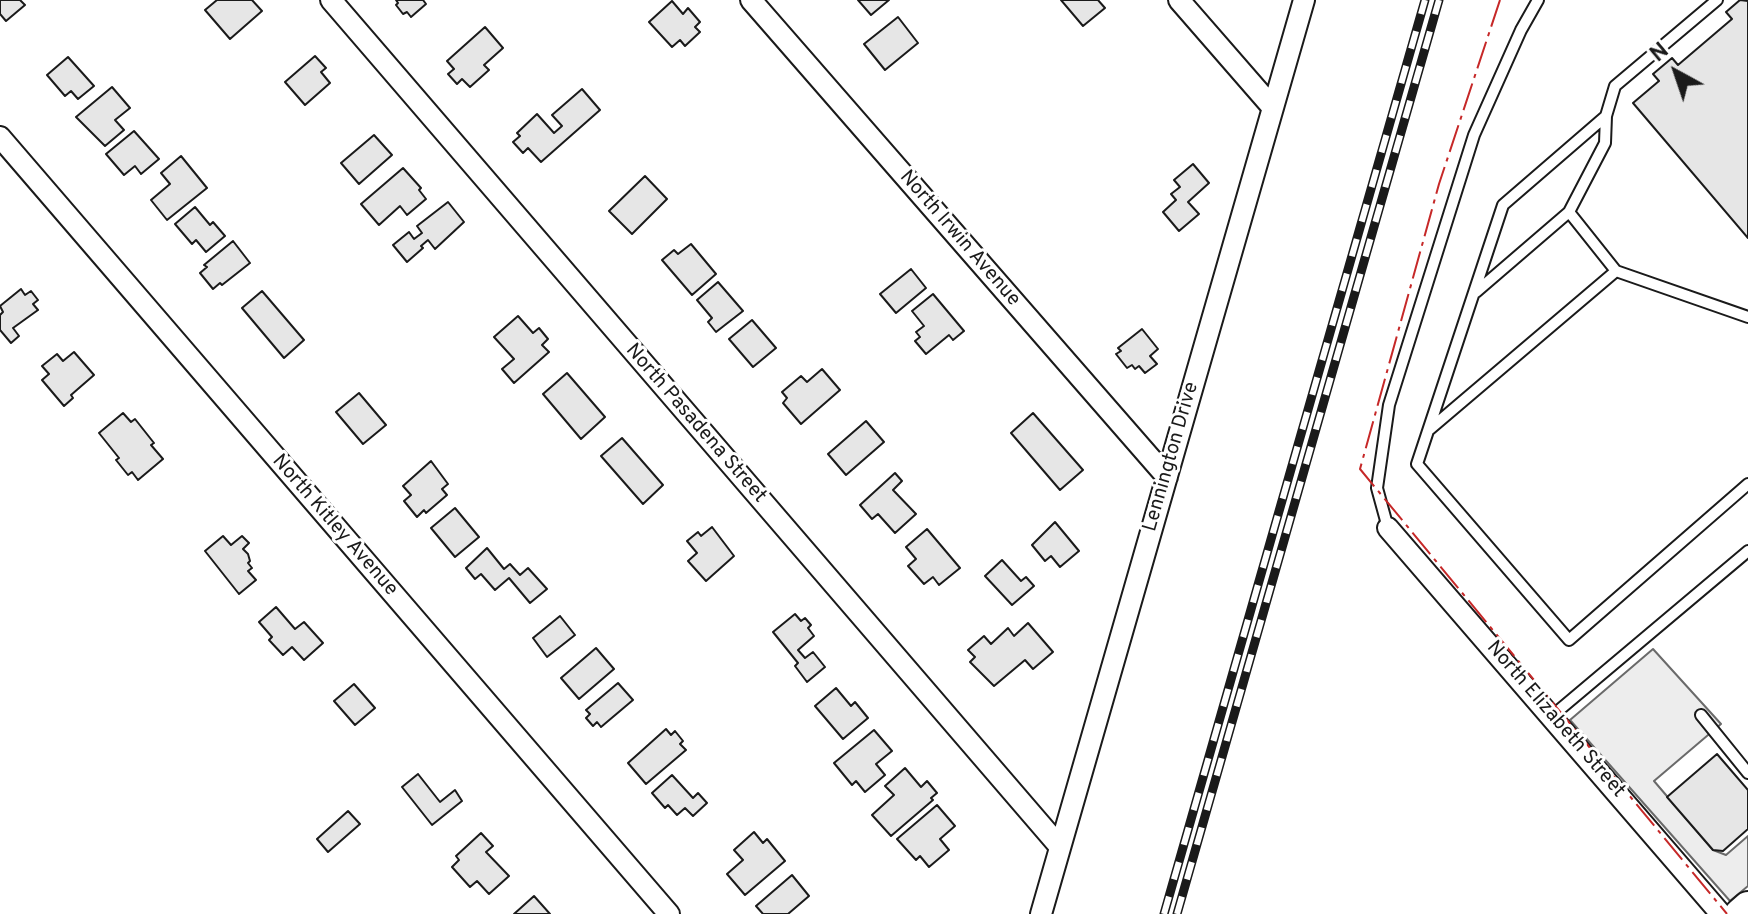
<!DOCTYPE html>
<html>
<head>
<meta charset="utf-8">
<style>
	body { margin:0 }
	#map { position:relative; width:1748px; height:914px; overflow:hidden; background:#fff; font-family:Overpass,sans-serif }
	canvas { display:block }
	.north { position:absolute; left:1636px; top:32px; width:80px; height:80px; -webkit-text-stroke:6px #fff; paint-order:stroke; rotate:320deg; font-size:22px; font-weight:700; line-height:32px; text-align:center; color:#1a1a1a }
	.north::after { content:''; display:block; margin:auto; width:28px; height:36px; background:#1a1a1a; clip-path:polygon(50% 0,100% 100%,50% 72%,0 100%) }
</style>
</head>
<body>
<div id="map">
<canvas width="1748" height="914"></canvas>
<div class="north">N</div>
</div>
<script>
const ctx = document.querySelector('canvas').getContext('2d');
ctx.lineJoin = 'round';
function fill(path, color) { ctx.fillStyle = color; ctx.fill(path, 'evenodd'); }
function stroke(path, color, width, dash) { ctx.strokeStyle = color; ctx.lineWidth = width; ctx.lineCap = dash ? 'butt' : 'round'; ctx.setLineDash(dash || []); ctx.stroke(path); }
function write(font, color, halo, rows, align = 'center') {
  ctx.font = font + ' Overpass,sans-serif'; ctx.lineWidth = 6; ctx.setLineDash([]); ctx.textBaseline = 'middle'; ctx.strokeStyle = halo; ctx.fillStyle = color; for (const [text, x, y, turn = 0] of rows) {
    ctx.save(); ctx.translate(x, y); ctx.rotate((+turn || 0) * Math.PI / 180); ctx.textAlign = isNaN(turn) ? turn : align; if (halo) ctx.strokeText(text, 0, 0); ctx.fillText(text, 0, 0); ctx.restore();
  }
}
const parking = new Path2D(`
	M1653,649L1721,724L1654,781L1713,850L1726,855L1748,836V886L1730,901L1570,720Z`);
fill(parking, '#ededed');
stroke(parking, '#6a6a6a', 2);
const building = new Path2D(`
	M0,0H20L25,5L6,21L0,14Z
	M217,0H252L262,11L230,39L205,10Z
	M396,0H423L426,4L411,17L407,12L403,14L396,5L398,3Z
	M858,0H889L871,15Z
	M1061,0H1098L1105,8L1083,26Z
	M1740,0L1748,1V238L1633,103L1659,81L1653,74L1672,58L1678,65L1732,19L1726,12Z
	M672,1L683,14L688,8L700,22L695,27L700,32L685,46L680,40L672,47L649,22Z
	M898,17L918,43L885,70L864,44Z
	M485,27L503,48L484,65L489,70L470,87L462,79L457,84L448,74L454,69L447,61Z
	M315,56L326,68L321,72L330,83L305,105L285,82Z
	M68,57L94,86L78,99L71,91L65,96L47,75Z
	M112,87L130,108L115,120L124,130L105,146L76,117Z
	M582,89L600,110L541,162L528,148L523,153L513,142L520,136L517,133L537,114L554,133L562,126L552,115Z
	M134,131L159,159L141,174L135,166L124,175L106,154Z
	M374,135L392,155L359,184L341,163Z
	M181,156L207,188L167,220L151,200L170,184L161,173Z
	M1193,164L1209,183L1188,202L1199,214L1179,231L1163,212L1176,200L1171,194L1180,187L1174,180Z
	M403,168L421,188L419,190L426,199L407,215L400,206L379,225L361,204Z
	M645,176L667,199L632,234L609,211Z
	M448,202L464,222L435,249L428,240L421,246L423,248L407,262L393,245L409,232L414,239L422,233L417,226Z
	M195,207L210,225L213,222L225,236L206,252L196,240L192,244L175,224Z
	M233,241L250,263L222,285L220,283L213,289L200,273L207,267L204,265Z
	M691,244L716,274L692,295L662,260L674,250L678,254Z
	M911,269L926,288L896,313L880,294Z
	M718,282L743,311L716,332L708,322L712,318L697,300Z
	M21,289L25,295L31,291L38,300L33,304L38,310L13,328L19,336L11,343L0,330V315L3,312L0,306Z
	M262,291L304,340L284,358L242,308Z
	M933,294L964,331L953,340L949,335L926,354L915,341L920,337L916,332L924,326L912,311Z
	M518,316L533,333L539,328L548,339L542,345L549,352L514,383L502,369L514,359L494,337Z
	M752,320L776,348L753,367L729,339Z
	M1142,329L1158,349L1150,356L1157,364L1145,373L1139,366L1135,369L1132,365L1127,368L1116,354L1121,351L1118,348Z
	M74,352L94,375L71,395L73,398L64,406L42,380L49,374L42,366L57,354L63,361Z
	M822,369L840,390L801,424L783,403L787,398L782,392L801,376L807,382Z
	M567,373L605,417L581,439L543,394Z
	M359,393L386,425L363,444L336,412Z
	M123,413L131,422L135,419L154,443L151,445L163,459L138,480L132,472L128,475L116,460L119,458L99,433Z
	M1033,413L1083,470L1060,490L1011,433Z
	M866,421L884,442L846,475L828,454Z
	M622,438L663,485L643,504L601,456Z
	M431,461L448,484L442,489L447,495L426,513L424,510L417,517L404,501L411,495L403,486Z
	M895,473L902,481L893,490L916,514L895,533L878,514L872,519L860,505Z
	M455,508L479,537L455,557L431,528Z
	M1055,522L1079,551L1060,567L1051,556L1045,561L1032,545Z
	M712,527L734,556L706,581L688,561L697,553L687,541L698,532L701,536Z
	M927,529L960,568L939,585L933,577L924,584L908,566L916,559L906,547Z
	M223,536L231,545L242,536L249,543L243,549L248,554L250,561L248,563L252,568L248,571L256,580L239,594L205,551Z
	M487,548L504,569L510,564L520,575L528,568L547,589L530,603L509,578L495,590L481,574L475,579L466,568Z
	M1002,560L1021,581L1026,577L1034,586L1012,605L985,576Z
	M276,607L295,629L304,622L323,643L304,660L292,647L283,655L269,640L272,637L259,622Z
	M795,614L801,621L805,618L811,625L808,628L814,636L798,650L805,658L813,652L825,667L807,682L795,666L798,663L773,632Z
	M560,616L575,635L547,657L533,638Z
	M1028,623L1053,652L1033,669L1025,660L994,686L970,662L975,657L968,650L984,636L991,644L1008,628L1014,636Z
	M596,648L614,669L579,699L561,678Z
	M618,683L633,700L601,727L597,722L593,726L586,718L590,714L586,710Z
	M354,684L375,708L355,725L334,701Z
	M836,688L851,706L855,702L868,718L843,739L815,706Z
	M666,729L671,735L675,731L683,741L680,744L686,750L646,784L628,763Z
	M874,730L892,751L876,764L885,775L865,792L856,781L852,785L834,763Z
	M1717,754L1748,790V829L1723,851L1713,850L1667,797Z
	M905,768L921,787L927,781L937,793L931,798L933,800L891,836L872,815L894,795L885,786Z
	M418,774L440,802L455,790L462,801L432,825L402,787Z
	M672,775L693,798L698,793L707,803L693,816L685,808L677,815L668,805L665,808L652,793Z
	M937,805L955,826L940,839L949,850L929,867L920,856L916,860L897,839Z
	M348,811L360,824L328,852L317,839Z
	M754,832L763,843L767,839L785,861L745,895L727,874L743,860L734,850Z
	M481,833L493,846L486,852L509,876L489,894L477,881L470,887L452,867L459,860L456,856Z
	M792,875L809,896L788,914H763L756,906Z
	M534,896L550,914H514Z`);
fill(building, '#e6e6e6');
stroke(building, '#1a1a1a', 2);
const service = new Path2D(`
	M1717,0L1615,86L1606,116L1503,205L1417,464L1569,640L1748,484
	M1616,271L1748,317
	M1476,292L1569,212
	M1430,429L1616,271L1569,212L1605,143L1606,116
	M1388,528L1377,488L1389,405L1474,135L1521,30L1538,0
	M1701,715L1748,773
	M1552,716L1748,551`);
const minor = new Path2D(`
	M331,0L1060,847
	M751,0L1167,477
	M1179,0L1273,108
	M0,137L669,914
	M1388,528L1721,914
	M1041,914L1304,0`);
const primary = new Path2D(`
	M1740,914L1748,907`);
stroke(service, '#1a1a1a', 14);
stroke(minor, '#1a1a1a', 24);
stroke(primary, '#1a1a1a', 34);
stroke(service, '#fff', 10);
stroke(minor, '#fff', 20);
stroke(primary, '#fff', 30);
const rail = new Path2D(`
	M1164,914L1425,0
	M1177,914L1439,0`);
stroke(rail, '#1a1a1a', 9);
stroke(rail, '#fff', 6, [18]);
stroke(new Path2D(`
	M1500,0L1439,184L1360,469L1727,914`), '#c62828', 2, [28, 6, 4, 6]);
write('20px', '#1a1a1a', '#fff', [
	["North Irwin Avenue",959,239,49],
	["North Pasadena Street",695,424,49],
	["Lennington Drive",1172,457,-74],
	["North Kitley Avenue",334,526,49],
	["North Elizabeth Street",1555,720,49]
]);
</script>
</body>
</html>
